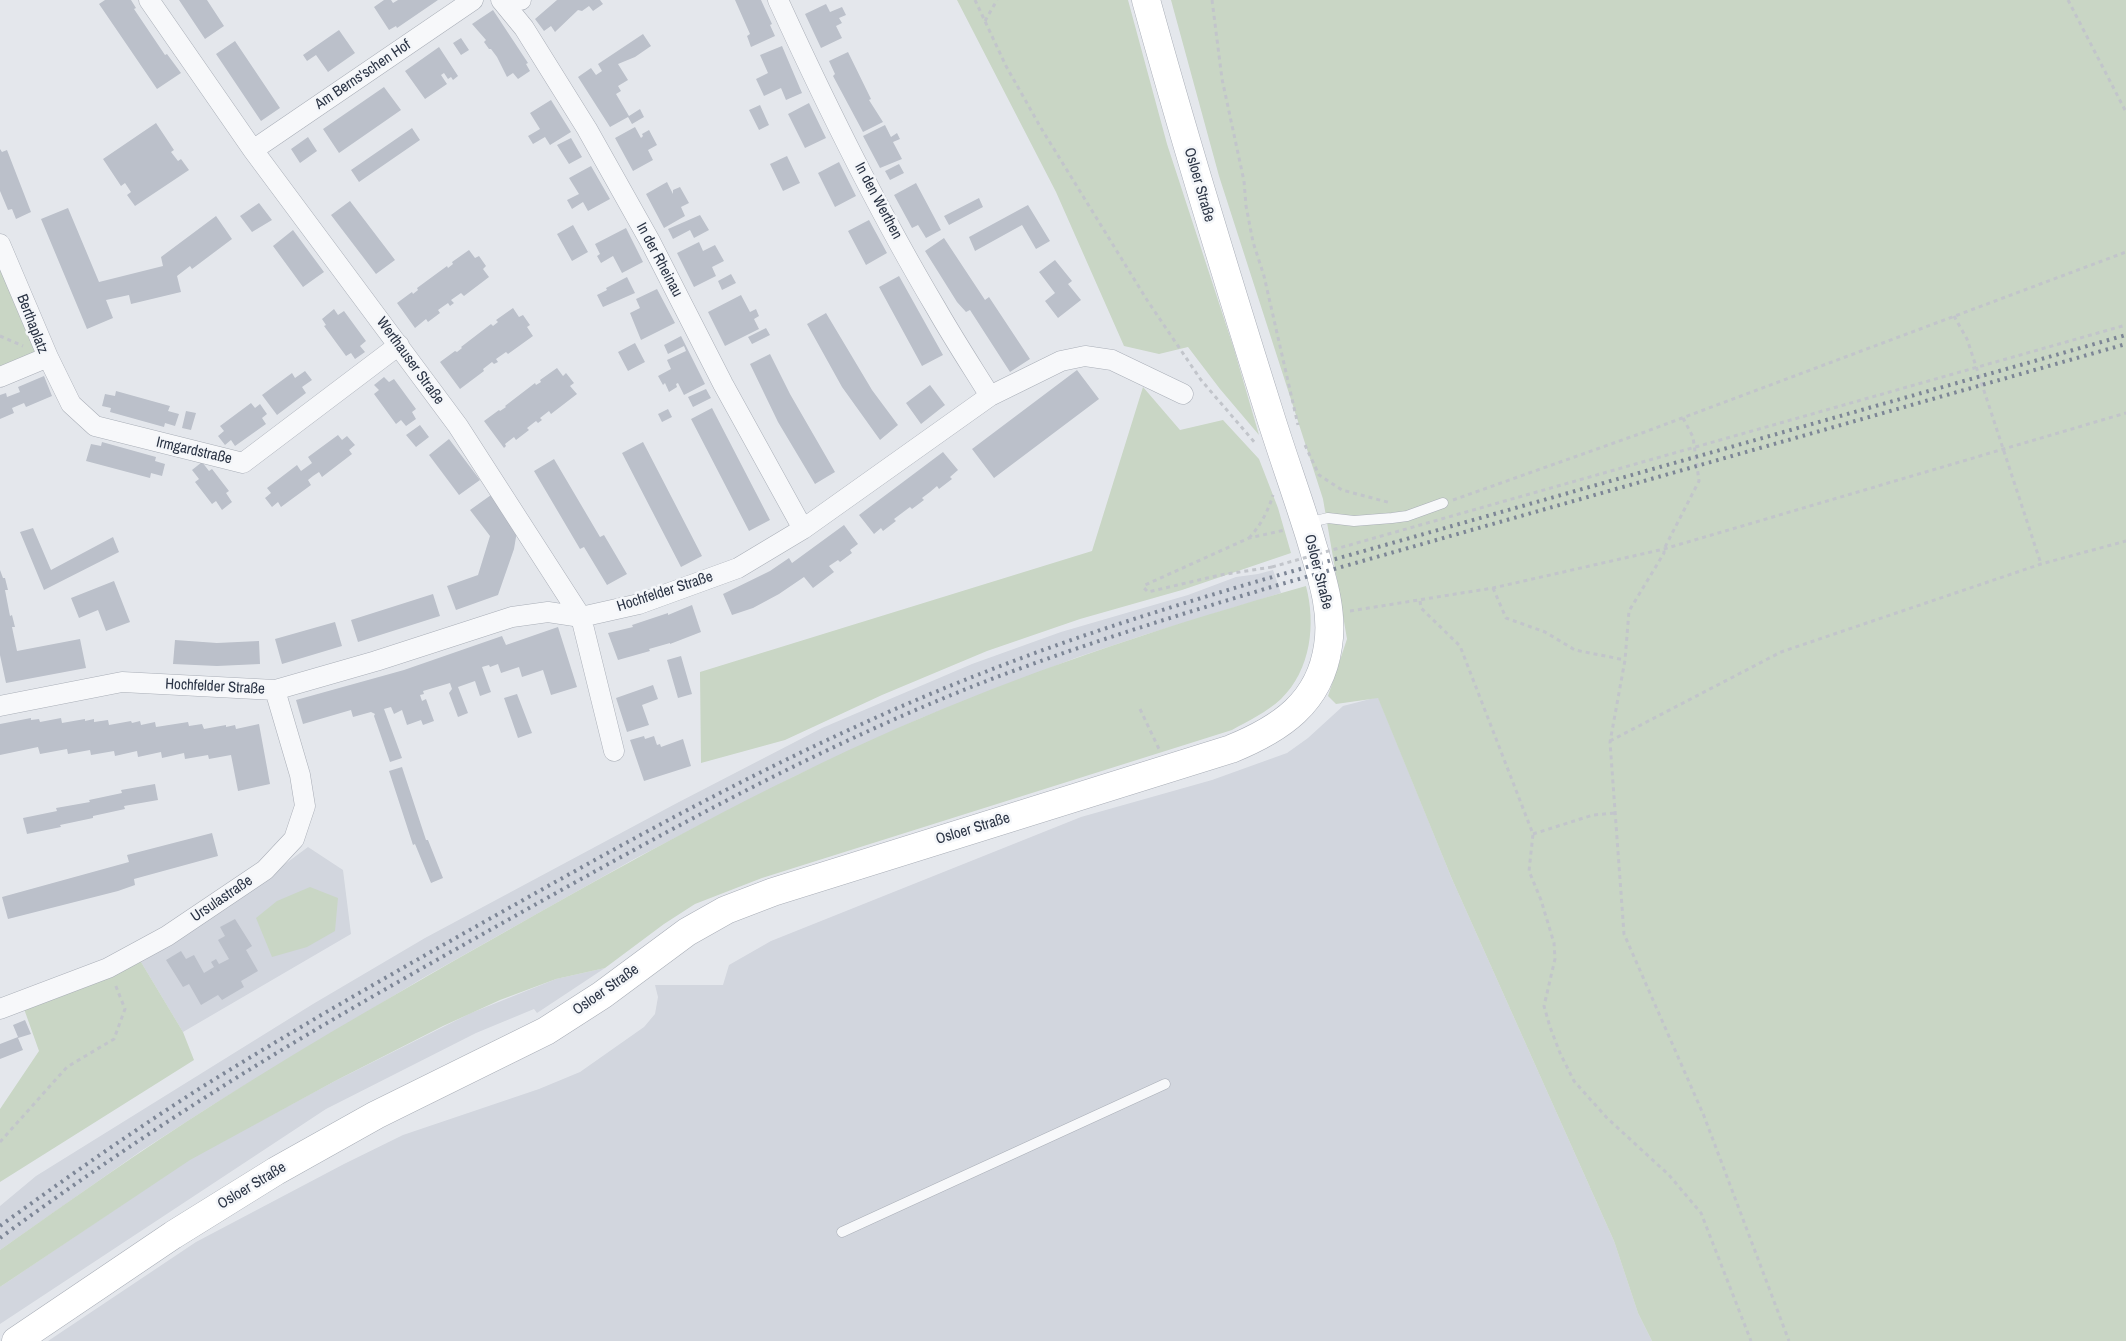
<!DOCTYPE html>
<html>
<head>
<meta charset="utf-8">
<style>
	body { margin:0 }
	canvas { display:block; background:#e4e7ec }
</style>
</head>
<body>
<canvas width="2126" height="1341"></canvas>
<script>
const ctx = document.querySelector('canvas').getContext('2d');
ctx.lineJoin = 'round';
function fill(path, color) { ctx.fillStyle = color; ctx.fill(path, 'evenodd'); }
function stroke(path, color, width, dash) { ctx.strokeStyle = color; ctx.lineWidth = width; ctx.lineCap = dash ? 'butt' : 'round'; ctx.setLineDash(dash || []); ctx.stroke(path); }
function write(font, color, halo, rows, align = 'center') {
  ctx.font = font + ' "Archivo Narrow",sans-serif'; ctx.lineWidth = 5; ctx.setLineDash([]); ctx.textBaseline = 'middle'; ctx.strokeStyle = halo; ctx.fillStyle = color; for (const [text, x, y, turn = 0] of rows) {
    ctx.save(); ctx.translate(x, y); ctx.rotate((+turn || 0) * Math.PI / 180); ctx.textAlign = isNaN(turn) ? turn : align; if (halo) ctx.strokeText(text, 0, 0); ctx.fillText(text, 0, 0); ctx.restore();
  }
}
fill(new Path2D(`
	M1273,570L1281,593L1144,635L1078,657L921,718L795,776L636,858L423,978L214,1104L141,1151L0,1250V1206L36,1176L313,1004L425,938L677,803L822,728L972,664L1061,632L1188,595L1236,577L1258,574Z
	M1378,697L1452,879L1614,1241L1638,1313L1652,1341H48L196,1242L344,1164L403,1135L539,1089L580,1072L644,1027L655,1014L658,997L655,985H723L729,965L771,941L1081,817L1212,780L1287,753L1308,738L1343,706Z
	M308,847L343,870L351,934L183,1032L141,962L227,907Z
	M605,968L537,1013L534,1009L476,1033L326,1109L0,1324V1287L190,1159L335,1081L471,1013L556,979Z`), '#d2d6de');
fill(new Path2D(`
	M957,0H1128L1167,144L1234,349L1259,435L1220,389L1188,347L1159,354L1124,346L1056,192Z
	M1171,0H2126V1341H1652L1638,1313L1614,1241L1452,879L1378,698L1336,704L1328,696L1347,639L1323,499L1219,176Z
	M0,261L39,353L0,369Z
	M1143,387L1180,430L1223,420L1259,459L1278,508L1291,553L1182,590L1080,619L987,651L882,695L785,740L701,763L700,672L1092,551Z
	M1306,586C1316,624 1311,670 1281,699C1267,712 1248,721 1232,730L762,878L695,904L664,924L605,968L556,979L500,1000L443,1026L335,1081L190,1160L0,1287V1250C71,1200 141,1150 214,1104C318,1038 425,977 533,916C659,845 787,775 921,718C1046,665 1175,623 1306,586Z
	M310,887L338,898L335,931L307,947L272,957L256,918L277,901Z
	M138,957L183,1032L194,1060L0,1182V1109L39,1051L23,1006Z`), '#c9d6c5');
fill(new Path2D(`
	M105,0H131L136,8L134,9L165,55L167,54L181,73L157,89L99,4Z
	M179,0H207L224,26L205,39Z
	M384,0H391L393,3L398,0H438L397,28L396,26L389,30L374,7Z
	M557,0H600L603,4L593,11L589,6L582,11L578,10L555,32L551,26L544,31L535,19Z
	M735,0H761L772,24L770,25L775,36L751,47L747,36L750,34Z
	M826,4L830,12L842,7L846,15L839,18L842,23L836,26L842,38L821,48L805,14Z
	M493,10L528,63L526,64L530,71L518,79L513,73L507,77L497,57L491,49H489L484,42L486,40L472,24Z
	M339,30L355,53L328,72L316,55L307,61L303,55Z
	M643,34L651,46L635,57L618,64L628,80L618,86L621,91L616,94L629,116L640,109L644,117L632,124L628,117L610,127L578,77L591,68L596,75L602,71L598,64Z
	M461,38L469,50L461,55L453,43Z
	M235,41L280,108L261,121L216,54Z
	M782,46L802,93L786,100L781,88L764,96L756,79L768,73L760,55Z
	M439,47L458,76L453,80L451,77L448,79L444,73L441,75L447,84L425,99L405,71Z
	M848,52L871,99L869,100L883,122L863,132L833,76L835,74L829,61Z
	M384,87L401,110L339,153L323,129Z
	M551,100L571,132L550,145L545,137L533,144L528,136L540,129L530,113Z
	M809,103L826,138L805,148L788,114Z
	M760,105L769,125L759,130L749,110Z
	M156,123L174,150L171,152L178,161L181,159L189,170L135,206L127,195L131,192L125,183L121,186L103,159Z
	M885,125L891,137L897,133L900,139L893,142L902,159L880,168L863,136Z
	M635,127L641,138L643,136L642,134L649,130L657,145L648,150L653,160L633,171L615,138Z
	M412,128L420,140L359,182L351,170Z
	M308,137L317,151L300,163L291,149Z
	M571,138L582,157L569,164L557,145Z
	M0,149L2,152L7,150L31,212L16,219L12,209L8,210L0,191Z
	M787,156L800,183L783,191L770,164Z
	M839,162L856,196L835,207L818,173Z
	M899,164L904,173L890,180L885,171Z
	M591,166L610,199L588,211L583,202L572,209L567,200L579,194L569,178Z
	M667,182L673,194V190L680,187L689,203L681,207L685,216L664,228L646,194Z
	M916,183L941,230L926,238L918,225L912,228L894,195Z
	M979,198L983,207L949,225L944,216Z
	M350,201L395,260L376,274L331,215Z
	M259,203L272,220L252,232L240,216Z
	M1028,205L1050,241L1036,249L1022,225L975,251L969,237Z
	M68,208L99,282L163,266L161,257L216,216L232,239L192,269L190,266L177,276L181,292L131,304L129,295L106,300L113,318L87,329L41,219Z
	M700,215L709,230L694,238L690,230L673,239L668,229Z
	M869,220L887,253L866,265L848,231Z
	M573,225L588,252L572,261L557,234Z
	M626,228L643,262L622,273L613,256L601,263L597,256L600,254L595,244Z
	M293,230L324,272L303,287L273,246Z
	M944,238L985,300L989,297L1030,359L1010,372L970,310L966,312L957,302L925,251Z
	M699,242L703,251L715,245L724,261L712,267L716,276L694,287L677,253Z
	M469,250L475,258L479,256L486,266L483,269L489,277L464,296L461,293L451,300L454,303L450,306L448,303L438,310L440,313L428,322L426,319L415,328L397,303L412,292L413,294L418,290L417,288L447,266L448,268L453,264L452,262Z
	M1055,260L1072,281L1068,284L1081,300L1058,318L1045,301L1055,293L1039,272Z
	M731,274L736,283L722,290L718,281Z
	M899,276L943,355L922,366L879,287Z
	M627,277L635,293L603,307L597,295L607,290L606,288Z
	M657,289L675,323L641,340L630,313L640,308L636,299Z
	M741,295L750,312L756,309L759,316L754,319L759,329L725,346L708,312Z
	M513,308L519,317L523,315L530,325L527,327L533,336L508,354L506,352L496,359L498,362L494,364L492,362L483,369L484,371L460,389L440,362L455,351L457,352L462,348L461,347L491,324L493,326L498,322L496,320Z
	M334,309L338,315L344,311L366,341L360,346L365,352L355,359L351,353L346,356L324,326L326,325L322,319Z
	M826,313L872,390L898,425L880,440L842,387L807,324Z
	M766,328L770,335L752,344L748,337Z
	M681,336L705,384L684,395L678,383L676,384L677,387L669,392L665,383L663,385L658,376L671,369L667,360L686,351L684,346L668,354L664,345Z
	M635,343L645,362L628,371L618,352Z
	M770,354L790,394L835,472L815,484L778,422L750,364Z
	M557,368L563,376L566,373L574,383L570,386L577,394L551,414L549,411L540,418L542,420L538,423L536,421L527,428L529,430L516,440L514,437L505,444L506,446L504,448L484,421L499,410L500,411L506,407L505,406L535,383L536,385L541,382L540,380Z
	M1077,370L1099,399L994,478L972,449Z
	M305,371L312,380L302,387L306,393L277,415L262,395L292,373L295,378Z
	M44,376L52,396L26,407L24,403L12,408L14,413L0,419V395L6,393L7,397L20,392L18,387Z
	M384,377L389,382L394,379L416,409L412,412L416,419L406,426L401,420L396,424L374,394L379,390L374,385Z
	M930,385L945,405L921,424L906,403Z
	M706,389L711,398L693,407L688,397Z
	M116,391L170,406L168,411L179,414L175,426L165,423L164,427L110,412L111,408L102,406L105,394L115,396Z
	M251,403L255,408L260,404L267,414L262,418L266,424L235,446L231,440L225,445L218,436L224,431L220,426Z
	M712,408L770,520L749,531L691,419Z
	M668,409L672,417L662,422L658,414Z
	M186,411L196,413L191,430L182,428Z
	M420,425L429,437L416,447L406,435Z
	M338,435L342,440L347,436L355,445L349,450L352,454L322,477L319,472L313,476L308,480L311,485L281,507L278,502L272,507L265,498L271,493L267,488L297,465L301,471L312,463L308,457Z
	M449,439L480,480L459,495L429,455Z
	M102,442L156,457L155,461L165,464L162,476L151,473L150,478L86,461L91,444L101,446Z
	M643,442L702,556L681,567L622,453Z
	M943,452L958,470L950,477L952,479L939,489L937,486L930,492L922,498L924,500L912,509L910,507L894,519L896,521L883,531L881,528L874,534L859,515Z
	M554,459L600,537L604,535L627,574L607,585L584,547L580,549L534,471Z
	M202,462L209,471L212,469L229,491L226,493L232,502L222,510L216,501L212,504L195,482L199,479L192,470Z
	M491,495L517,531L514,549L498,595L456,610L447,586L478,575L490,536L470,510Z
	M844,525L858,544L850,550L852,553L840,562L838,560L829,566L834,572L813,588L804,577L779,594L753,608L732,615L723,594L770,571L789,558L792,563Z
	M33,528L51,570L113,537L119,552L44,590L20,532Z
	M0,570L3,578H5L8,590H5L10,616L12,615L15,627H12L17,651L80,639L86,668L6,683L0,655Z
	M114,581L130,622L106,631L98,610L79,618L71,598Z
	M433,594L440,616L358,642L351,620Z
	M692,605L701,632L670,644V643L649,649L650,651L618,660L608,633L633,627L632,625L668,613V615Z
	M335,622L342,646L282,664L275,639Z
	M558,627L577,687L551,695L543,670L522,677L519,667L501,673L498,664L490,667L489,665L482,667L491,692L480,696L475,681L458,687L468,713L458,717L449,693L452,689L450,683L423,691L424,694L420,695L422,701L426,699L434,721L423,725L421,720L407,725L402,710L394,714L391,707L384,709L402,758L390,762L374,716L375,714L371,712L353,717L351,710L303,724L296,700L404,670L502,636L506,645Z
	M175,640L217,643L259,641L260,664L217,666L173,664Z
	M681,656L692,694L678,698L667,660Z
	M653,685L658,699L642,705L649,725L627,732L616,698Z
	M517,694L532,733L518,738L504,698Z
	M31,718V720L39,719L40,722L61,718L62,723L85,719V721L94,719V722L108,720L109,725L131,721L132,723L140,721L141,725L155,722L156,727L188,722L189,726L202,724L204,729L226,725V727L235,725L236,729L259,724L270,784L238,791L231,755L209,759L208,755L185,759L184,753L162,758L161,752L138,757L137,751L115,756L114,751L91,755L90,750L68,754L67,749L40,754L38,747L0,755V724Z
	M644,736L645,739L654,736L657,745L660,744L661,747L683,739L691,766L644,781L630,740Z
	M402,767L426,840H428L443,878L431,883L415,844L413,845L389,771Z
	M155,784L158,800L124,806L125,809L93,816V818L60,825L61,827L27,834L23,818L57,811L56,808L90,802L89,800L122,793L121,790Z
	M212,833L218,856L134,879L135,885L118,891L8,919L2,897L129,862L127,855Z
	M235,919L252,946L246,950L258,971L241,981L244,987L222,1000L218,995L201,1005L189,984L183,987L166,960L181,951L186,959L194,955L204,973L214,967L211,962L216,959L219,964L229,959L218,940L225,936L220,927Z
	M25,1020L31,1034L18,1038L23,1050L0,1059V1044L18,1037L13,1025Z`), '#bbc0ca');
const lane = new Path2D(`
	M1306,523L1328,518L1354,521L1392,518L1407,516L1443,503
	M842,1232L1165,1084`);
const street = new Path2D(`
	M149,0L253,150L458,426L581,617L614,751
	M501,0L524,28L587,129L651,243L723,384L803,529
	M520,0H521
	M778,0C826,105 877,209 936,308C953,338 972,367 990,396
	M253,150L473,0
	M0,244L48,357L71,404L95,426L243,463L399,345
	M0,377L48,357
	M0,706L122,682L275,690L376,661L512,617L548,612L581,617L639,604L738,568L803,529L990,396L1061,361L1085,356L1112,360L1183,394
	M0,1009L108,968L167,936L265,870L294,839L305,806L300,775L275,690`);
const secondary = new Path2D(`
	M16,1341L173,1235L276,1171L376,1115L546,1031L602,995L687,932L726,910L773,892L1231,749C1280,729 1320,703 1328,646C1334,609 1320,572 1310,537C1297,495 1282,454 1269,412C1226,275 1184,138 1146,0`);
stroke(lane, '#a9aeb7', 11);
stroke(street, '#a9aeb7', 21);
stroke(secondary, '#a9aeb7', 29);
stroke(new Path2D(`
	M975,0L1006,66L1041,128L1147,300L1201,380L1256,444
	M1212,0L1222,79L1244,181L1246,206L1253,242L1264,276L1298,425
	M2068,0L2126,112
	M985,21L997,0
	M1954,316L1967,339L2041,564
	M0,336L23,346
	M1683,418L1693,437L1699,481L1664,549V553L1629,611L1625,660L1610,742L1624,934L1704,1116L1789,1341
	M1305,445L1319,475L1342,490L1391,503
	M1453,500L1642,433L2126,252
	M1249,538C1261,525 1268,511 1273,495
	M1272,567L1220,575L1148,592L1144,588L1145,585L1249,538L1285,530
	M1493,588L1506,618L1545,632L1575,650L1625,660
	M1420,601L1421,608L1460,646L1533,834L1529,871L1541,900L1554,943L1555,959L1544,1006L1550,1027L1560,1053L1574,1081L1607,1118L1669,1175L1701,1213L1751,1341
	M1350,611L1493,588L1664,549L2126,413
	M1140,709L1159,749
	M1610,741L1781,652L2041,564L2126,541
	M1533,834L1593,815L1615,813
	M0,1142L67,1067L114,1039L125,1009L115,984`), '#c2c5cb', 3, [4, 4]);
stroke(lane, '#f7f8fa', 10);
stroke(street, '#f7f8fa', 20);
stroke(secondary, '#fff', 28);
stroke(new Path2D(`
	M0,1226C66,1178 133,1131 202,1087C308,1021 416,960 525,899C674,815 825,734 985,672C1137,612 1295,571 1452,526C1677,462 1901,399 2126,335
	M0,1238C68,1188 138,1140 209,1095C311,1030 417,971 522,912C674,827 826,743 989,680C1084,644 1181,614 1278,585L2126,344`), '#7d8696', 4, [2.5, 5]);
stroke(new Path2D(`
	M1272,567L2126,325`), '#c2c5cb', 3, [4, 4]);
write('15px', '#2b3445', '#f4f6f9', [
	["Am Berns'schen Hof",363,75,-34],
	["Osloer Straße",1199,185,74],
	["In den Werthen",878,201,62],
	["In der Rheinau",659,260,62],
	["Berthaplatz",32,324,69],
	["Werthauser Straße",410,361,54],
	["Irmgardstraße",194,451,13],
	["Osloer Straße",1318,572,76],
	["Hochfelder Straße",665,592,-18],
	["Hochfelder Straße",215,687,3],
	["Osloer Straße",973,829,-17],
	["Ursulastraße",222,899,-34],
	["Osloer Straße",606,990,-35],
	["Osloer Straße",252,1186,-31]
]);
</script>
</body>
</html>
